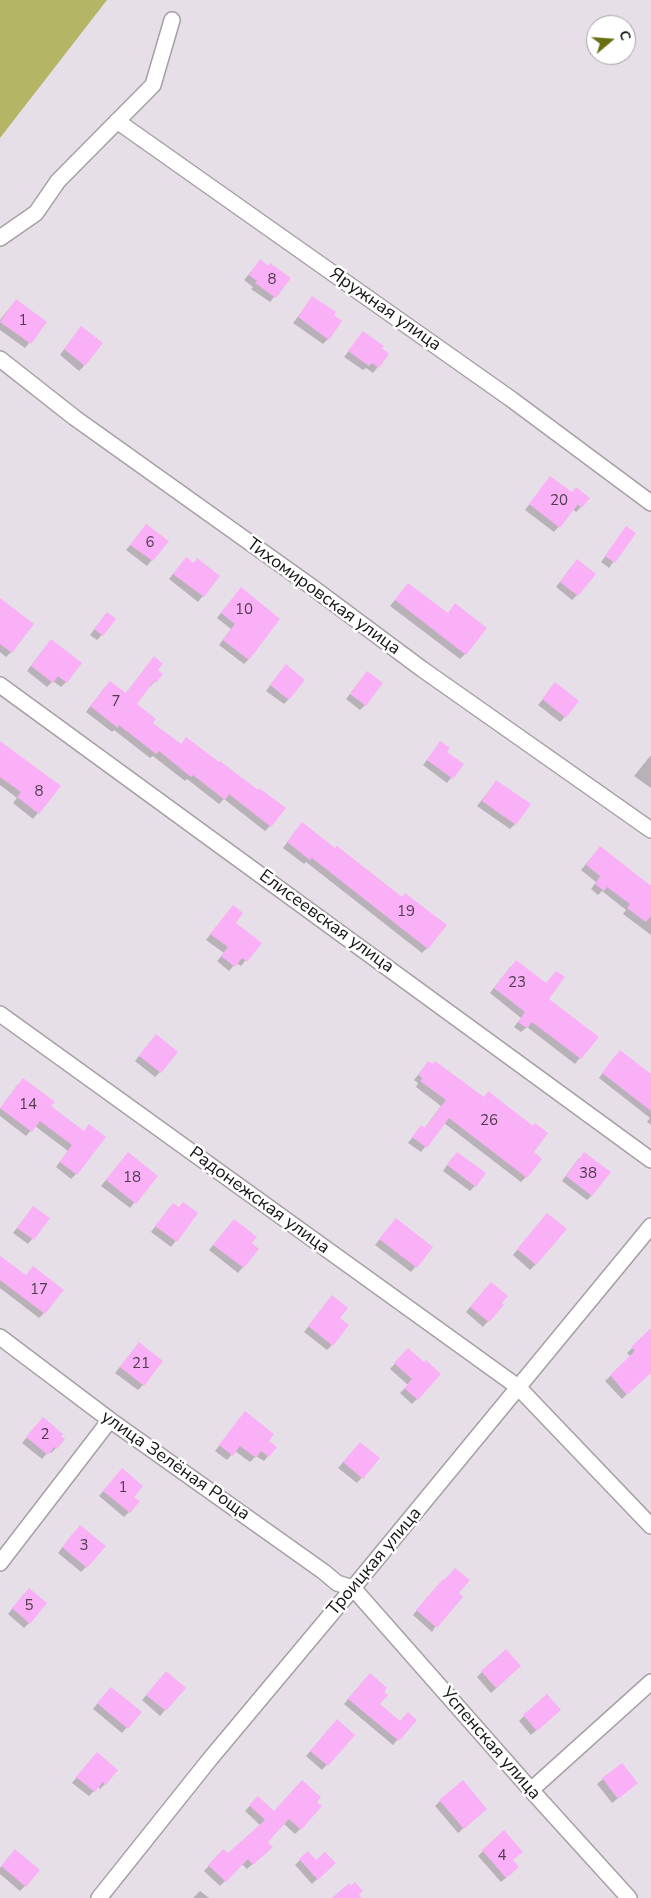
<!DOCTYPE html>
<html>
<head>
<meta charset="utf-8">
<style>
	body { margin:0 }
	#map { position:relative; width:651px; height:1898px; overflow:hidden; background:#e7dfe7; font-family:"Nunito Sans",sans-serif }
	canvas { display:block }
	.north { position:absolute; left:586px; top:15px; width:50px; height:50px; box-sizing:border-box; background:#fff; border:1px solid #a2a1a2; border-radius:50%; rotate:72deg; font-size:14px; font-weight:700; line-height:20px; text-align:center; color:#171417 }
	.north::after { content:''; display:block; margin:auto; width:18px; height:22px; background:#6a6e12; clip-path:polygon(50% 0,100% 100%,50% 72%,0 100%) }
</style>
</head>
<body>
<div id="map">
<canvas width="651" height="1898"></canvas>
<div class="north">С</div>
</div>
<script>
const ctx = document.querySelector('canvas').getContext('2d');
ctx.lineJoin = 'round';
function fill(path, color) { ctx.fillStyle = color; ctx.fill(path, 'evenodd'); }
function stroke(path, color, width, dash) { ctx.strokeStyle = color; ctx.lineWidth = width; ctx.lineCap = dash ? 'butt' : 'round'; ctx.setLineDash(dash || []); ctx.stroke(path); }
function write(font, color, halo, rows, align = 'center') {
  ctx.font = font + ' "Nunito Sans",sans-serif'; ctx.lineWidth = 5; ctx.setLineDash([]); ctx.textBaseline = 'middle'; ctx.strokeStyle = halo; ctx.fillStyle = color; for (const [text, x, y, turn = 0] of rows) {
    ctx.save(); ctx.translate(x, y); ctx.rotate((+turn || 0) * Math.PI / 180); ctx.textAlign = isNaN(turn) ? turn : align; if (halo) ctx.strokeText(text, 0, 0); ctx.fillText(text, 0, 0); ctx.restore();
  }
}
fill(new Path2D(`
	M0,0H107L0,138Z`), '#b4b666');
fill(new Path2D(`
	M260,261L289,278L270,302L251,289L253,287L244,280Z
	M313,297L332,316L328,339L323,344L293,323Z
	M16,300L45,322L25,348L0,330V320Z
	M76,333L84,366L79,371L60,355Z
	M363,333L388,354L373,373L366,368L363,370L344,357Z
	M550,478L581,507L576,512L573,509L554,532L525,510Z
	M146,526L167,541L147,566L126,550Z
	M626,528L634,533L609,568L601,562Z
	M197,560L219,576L198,602L169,579L181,564H193Z
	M572,566L577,595L572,600L556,587Z
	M408,584L465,654L460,659L390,606Z
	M236,594L249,659L244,664L219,645L231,629L217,618Z
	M0,602L11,652L6,657L0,652Z
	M103,618L102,635L97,640L90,635Z
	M46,646L66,682L61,687L53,681L47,687L27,671Z
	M154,658L156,671L161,674L150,687L149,686L135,704L152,723L180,745L257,792L270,826L265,831L224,799L219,804L187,779L185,781L153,756L150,758L114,730L112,732L86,712L105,687L125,694Z
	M281,671L289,699L284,704L266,691Z
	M362,678L365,705L360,710L346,699Z
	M551,689L565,717L560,722L538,705Z
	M440,743L445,752L462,764L447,783L423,765Z
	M0,747L60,786L33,819L13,803L17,798L0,785Z
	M651,755V788L634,776Z
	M496,782L515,824L510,829L477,806Z
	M297,829L427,948L422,953L306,862L304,864L283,848Z
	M595,853L651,887V935L623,914L626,910L602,891L598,895L591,889L596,882L581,870Z
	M228,912L234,923L260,943L241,966L236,963L229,971L217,961L224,953L206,940Z
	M511,966L547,999L597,1037L575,1064L527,1027L521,1032L514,1027L521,1018L490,993Z
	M151,1041L160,1072L155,1077L135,1061Z
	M615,1056L651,1074V1125L647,1122L650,1118L599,1078Z
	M428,1062L484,1098L532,1152L526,1177L521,1182L444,1123L421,1152L408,1143L421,1127L424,1129L441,1106L416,1087L418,1083L414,1080Z
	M18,1084L83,1132L76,1174L71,1179L56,1167L68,1151L35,1126L26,1136L0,1116V1109Z
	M452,1158L475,1186L470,1191L443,1171Z
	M579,1158L592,1195L587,1200L562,1181Z
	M123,1159L156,1176L130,1208L101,1186Z
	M33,1207L48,1219L28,1244L13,1233Z
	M178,1208L197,1214L171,1247L151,1232L168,1210Z
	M396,1219L432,1247L411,1272L375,1245Z
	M234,1220L250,1243L258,1249L238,1273L209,1250Z
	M542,1220L536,1264L530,1270L513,1255Z
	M0,1257L25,1276L44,1313L39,1318L0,1288Z
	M486,1288L502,1305L483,1327L466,1312Z
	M327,1302L338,1318L332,1345L327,1350L304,1332Z
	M651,1330V1367L641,1380L622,1399L605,1381L631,1357L627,1353Z
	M139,1343L143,1385L138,1390L115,1373Z
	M408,1349L417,1399L412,1404L400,1393L408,1385L390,1369Z
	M245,1413L267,1441L268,1456L264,1461L256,1456L250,1462L235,1451L227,1460L215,1451Z
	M38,1424L56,1448L51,1453L49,1451L42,1459L22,1443Z
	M360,1443L378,1459L357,1483L338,1468Z
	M117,1475L132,1497L129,1512L124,1517L99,1496Z
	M75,1531L86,1567L81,1572L58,1553Z
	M438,1585L457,1593L432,1632L413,1615Z
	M24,1594L29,1623L24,1628L8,1614Z
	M515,1671L491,1693L477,1677L482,1672Z
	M161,1678L184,1688L160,1716L142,1700Z
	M365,1679L379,1704L400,1722L415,1720L393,1745L344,1704Z
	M106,1693L140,1712L122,1733L93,1709Z
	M554,1715L531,1735L519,1721L524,1716Z
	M332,1726L353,1735L322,1770L306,1756Z
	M92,1759L105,1784L100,1789L98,1787L89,1796L72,1783Z
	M621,1764L631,1788L612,1803L597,1784Z
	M297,1786L300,1829L295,1834L284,1824L267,1842L266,1852L247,1869L242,1864L220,1886L204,1871L223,1851L228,1855L261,1826L245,1811L258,1797L274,1813Z
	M440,1801L480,1814L458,1833L435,1806Z
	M483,1851L512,1860L513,1872L501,1882L478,1856Z
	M307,1853L316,1862L334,1863L312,1884L295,1865Z
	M10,1856L25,1886L20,1891L0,1874V1868Z
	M200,1891L209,1898H193Z`), '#0003');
fill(new Path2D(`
	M260,259L268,266L270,263L291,278L276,298L255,283L257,281L249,275Z
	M312,296L336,312L334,315L342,321L329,340L298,317Z
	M16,299L47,322L31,344L0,322Z
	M81,326L103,343L85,366L64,349Z
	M363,331L384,346L382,348L389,354L379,368L372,363L369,366L348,351Z
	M550,476L572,492L576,487L590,498L582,508L578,504L560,528L529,504Z
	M146,524L169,541L153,561L130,545Z
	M626,526L636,533L615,563L605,556Z
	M186,557L194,563L197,558L220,576L204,597L173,574Z
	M577,559L596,574L578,596L560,582Z
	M408,583L448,613L455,603L487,628L466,655L395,600Z
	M241,587L280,619L249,660L223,640L235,624L221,613Z
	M0,598L34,624L12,653L0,644Z
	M107,612L116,619L103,636L94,629Z
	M51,639L82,663L67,683L58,676L53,683L31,666Z
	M154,656L163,664L158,670L163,674L156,683L154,681L137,704L156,719L153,723L181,744L186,737L219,762L220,761L258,790L259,788L286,808L271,827L229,794L225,800L193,775L191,777L159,751L156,754L119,725L118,728L90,706L110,681L126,693Z
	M286,664L305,680L289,700L270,685Z
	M367,671L383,683L366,706L350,694Z
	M555,682L579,701L566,718L542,699Z
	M0,741L61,786L39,814L17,797L21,792L0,777Z
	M440,741L450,748L447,752L464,764L453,779L427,760Z
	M496,780L531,804L516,825L482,801Z
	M302,822L335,848L337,846L402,897L405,893L447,925L428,949L312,858L310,860L287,842Z
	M600,846L651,886V916L646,922L627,908L630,904L607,887L604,891L595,884L600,876L586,865Z
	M233,905L243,913L236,923L262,943L247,962L242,958L235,967L221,956L228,947L210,934Z
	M516,960L546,983L556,971L565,977L549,999L599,1037L581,1059L532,1022L527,1028L518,1022L525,1012L494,988Z
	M156,1034L178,1052L161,1073L139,1056Z
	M620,1050L651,1074V1111L602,1073Z
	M428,1061L433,1064L435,1061L484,1097L488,1091L533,1126L535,1123L548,1133L534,1152L542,1159L527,1178L449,1118L427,1148L412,1137L421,1125L425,1128L446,1100L420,1081L423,1078L418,1075Z
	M23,1078L55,1102L51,1106L84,1131L89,1124L106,1137L77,1175L60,1162L72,1145L40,1121L32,1132L0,1108Z
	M128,1152L158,1176L136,1204L106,1180Z
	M457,1152L486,1173L476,1187L447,1165Z
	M584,1152L611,1172L592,1196L566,1176Z
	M183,1202L198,1213L177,1242L155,1226L173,1203L179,1207Z
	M33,1206L50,1218L34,1240L17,1228Z
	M547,1213L567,1229L536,1265L517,1249Z
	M396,1218L433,1247L417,1268L379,1239Z
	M234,1219L257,1237L252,1243L259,1249L244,1268L213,1245Z
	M0,1256L26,1275L33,1266L64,1290L45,1314L0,1280Z
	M491,1282L508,1296L502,1303L504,1305L489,1322L470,1307Z
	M332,1295L348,1308L340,1318L349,1325L333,1346L308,1326Z
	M651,1328V1373L627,1395L610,1375L635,1351L631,1347Z
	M139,1342L163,1361L144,1386L120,1367Z
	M408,1348L424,1362L426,1360L441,1374L418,1400L404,1388L412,1379L394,1363Z
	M245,1411L274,1434L269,1441L277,1447L269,1457L261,1451L256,1458L240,1446L233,1456L219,1445Z
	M43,1417L63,1434L61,1436L65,1439L57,1449L54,1447L48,1455L26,1437Z
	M360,1442L380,1458L363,1479L343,1462Z
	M122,1468L143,1486L134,1497L140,1501L130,1513L103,1491Z
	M80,1525L106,1546L87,1568L62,1547Z
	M455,1568L470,1580L459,1593L463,1597L437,1628L416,1610L443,1579L444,1580Z
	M29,1588L47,1603L30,1624L12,1608Z
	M506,1649L521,1666L496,1688L481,1671Z
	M166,1671L186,1688L166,1711L146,1695Z
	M370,1673L387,1688L384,1692L388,1695L380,1704L400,1721L408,1712L417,1720L399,1741L348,1699Z
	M111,1687L142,1712L128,1729L97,1703Z
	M547,1694L561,1710L537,1731L523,1715Z
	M337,1719L355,1735L328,1766L310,1751Z
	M97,1752L118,1770L106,1785L103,1782L95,1792L76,1777Z
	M622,1763L638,1783L618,1799L602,1778Z
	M302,1780L321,1797L317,1802L322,1806L301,1830L289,1819L268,1842L273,1847L253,1865L248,1859L226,1882L208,1865L223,1849L228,1853L265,1820L249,1805L258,1796L274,1811Z
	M463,1780L487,1809L464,1829L439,1800Z
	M504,1830L523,1852L513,1860L519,1867L506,1878L482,1850Z
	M15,1849L40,1870L26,1887L1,1866Z
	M308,1851L316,1860L325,1852L336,1863L318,1880L299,1859Z
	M355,1882L363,1891L359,1895L361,1898H332L349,1883L351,1886Z`), '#f9b0f6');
const minor = new Path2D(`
	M117,121L511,399L651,503
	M0,238L36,213L58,181L153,85L172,20
	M0,359L75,418L312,587L422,669L651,830
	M0,685L651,1160
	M0,1014L518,1387L651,1526
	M0,1337L110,1420L324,1572L337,1583L353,1588L531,1790L629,1898
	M0,1563L110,1420
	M531,1790L651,1682
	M99,1898L210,1759L353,1588L651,1226`);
stroke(minor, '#a79fa6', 18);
stroke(minor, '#fff', 15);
write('15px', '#503b4f', null, [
	["8",272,280],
	["1",23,321],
	["20",559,501],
	["6",150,543],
	["10",244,610],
	["7",116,702],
	["8",39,792],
	["19",406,912],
	["23",517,983],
	["14",28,1105],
	["26",489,1121],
	["38",588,1174],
	["18",132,1178],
	["17",39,1290],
	["21",141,1364],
	["2",45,1435],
	["1",123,1488],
	["3",84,1546],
	["5",29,1606],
	["4",502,1856]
]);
write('18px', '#171417', '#fff', [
	["Яружная улица",385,310,35],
	["Тихомировская улица",323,597,36],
	["Елисеевская улица",326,922,36],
	["Радонежская улица",259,1201,36],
	["улица Зелёная Роща",175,1466,35],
	["Троицкая улица",375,1562,-50],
	["Успенская улица",490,1744,49]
]);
</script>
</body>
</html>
